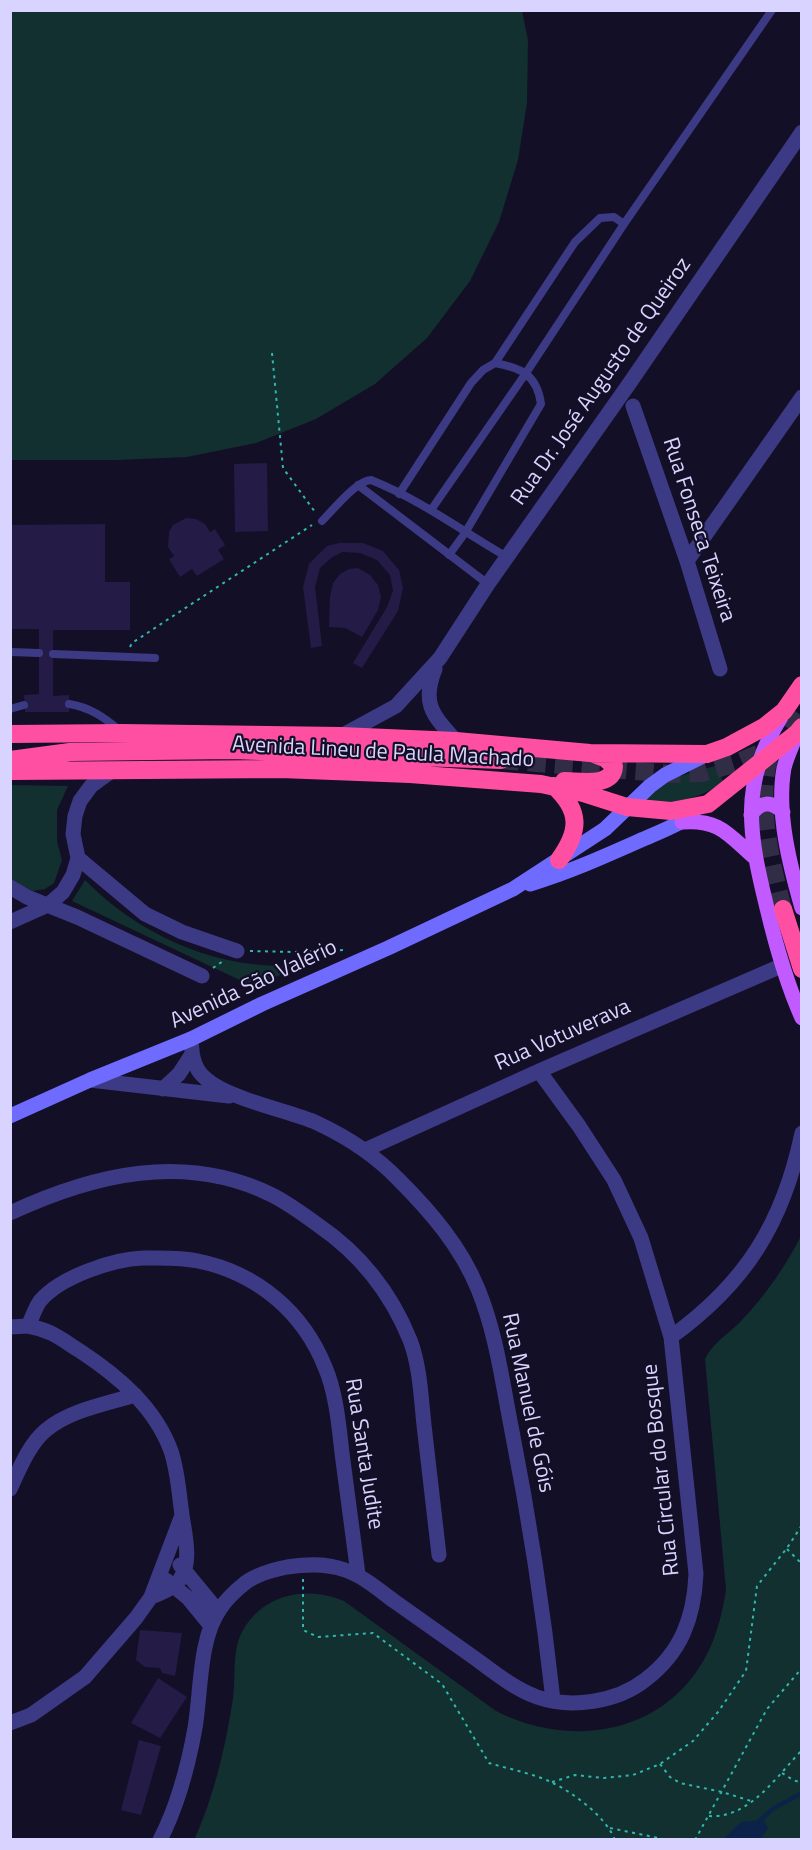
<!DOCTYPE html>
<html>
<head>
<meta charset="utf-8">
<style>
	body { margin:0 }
	#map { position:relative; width:812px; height:1850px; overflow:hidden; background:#130f26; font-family:"Titillium Web",sans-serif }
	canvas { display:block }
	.frame { position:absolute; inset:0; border:12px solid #d9d4ff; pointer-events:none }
</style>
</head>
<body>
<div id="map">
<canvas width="812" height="1850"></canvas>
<div class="frame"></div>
</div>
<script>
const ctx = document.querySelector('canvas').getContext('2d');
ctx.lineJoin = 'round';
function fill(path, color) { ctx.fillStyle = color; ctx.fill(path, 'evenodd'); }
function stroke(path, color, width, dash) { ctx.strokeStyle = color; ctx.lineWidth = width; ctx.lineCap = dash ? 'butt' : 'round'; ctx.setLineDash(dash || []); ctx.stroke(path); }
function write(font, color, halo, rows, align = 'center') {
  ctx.font = font + ' "Titillium Web",sans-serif'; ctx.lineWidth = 4.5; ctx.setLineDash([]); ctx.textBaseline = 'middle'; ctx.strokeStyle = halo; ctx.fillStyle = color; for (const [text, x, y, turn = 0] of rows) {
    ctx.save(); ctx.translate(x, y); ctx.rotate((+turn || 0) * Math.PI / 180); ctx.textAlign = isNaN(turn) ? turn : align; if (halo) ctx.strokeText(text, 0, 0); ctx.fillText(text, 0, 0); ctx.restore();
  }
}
fill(new Path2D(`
	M10,11H522L528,40L527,103L518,160L499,222L470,281L427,338L375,384L316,419L256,443L187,457L117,460H11Z
	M715,766L720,772L723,782C700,800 668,805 640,802L673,778Z
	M11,785L68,786L57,810V841L62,860L54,883L45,889L32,891L11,881Z
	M85,880C141,937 221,972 302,965L261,984L246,983L72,901Z
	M801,1236V1839L194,1840C214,1797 226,1744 233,1698C236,1677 232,1653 241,1634C261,1594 306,1585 344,1601L496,1711C563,1745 647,1738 694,1675C713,1650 721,1621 726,1590L705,1359C712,1343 730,1333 741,1321C765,1296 785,1267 801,1236Z`), '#12302f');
fill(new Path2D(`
	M764,1820L768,1828L761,1839H723L741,1822Z`), '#0c2248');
stroke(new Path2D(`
	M757,1823L774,1808L802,1793`), '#0c2248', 4.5);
fill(new Path2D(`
	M267,463L268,531L235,532L234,464Z
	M186,518L196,519L205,524L210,532L215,529L225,545L218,550L224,559L197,576L192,569L180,577L169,559L174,556L168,547L169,532L173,525Z
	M105,524V582H130V630H53V696L69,695V712H25L24,695L39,694V629H10V525Z
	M339,543H363L383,551L399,570L403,588L398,611L362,668L353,663L387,607L393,591L390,575L377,560L360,553L342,552L331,558L320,568L315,587L322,646L311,648L303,587L309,564L327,546Z
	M358,568L370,575L378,585L381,597L378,610L362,637L345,628L329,627L330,596L333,583L340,574L349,569Z
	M140,1630L182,1633L175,1676L162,1673L160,1668L145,1667L136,1660Z
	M158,1678L187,1697L160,1738L131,1723Z
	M139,1740L161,1746L141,1815L121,1810Z`), '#241b47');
stroke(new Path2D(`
	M501,760L671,774L703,773L736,763L772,748
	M783,909C771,862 754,796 772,749C779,732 792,716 802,701`), '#312d47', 18, [18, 9]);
stroke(new Path2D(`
	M272,353L283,468L315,512
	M130,647L132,643L312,525
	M250,951L294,952L346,950
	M213,968L223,961
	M787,1549L802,1564
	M303,1579V1630L318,1637L373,1633L442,1684L489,1763C509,1769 535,1774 553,1783C575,1794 606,1817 615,1840
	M660,1764L670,1777L680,1783L722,1792L751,1801
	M782,1773L793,1780L802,1783
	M552,1782L575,1775L604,1778L633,1775L660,1764L693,1741L718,1712L746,1671L757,1586L787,1548L802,1525
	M709,1816C749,1819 777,1776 802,1750
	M610,1828L668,1840
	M695,1840L767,1709L802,1668`), '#2fb8b0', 2, [3, 4.5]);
stroke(new Path2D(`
	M624,224L772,10
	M358,485L488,584
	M399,494L471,383L483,370L495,363C522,368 537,375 541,404L465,533L449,555
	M431,510L526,373L624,224L614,217L600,218L575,242L495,363
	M322,521C333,510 357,480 371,480C419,499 462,531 507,557
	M10,652L39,653
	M53,654L155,658
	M69,704C89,707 104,717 119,730
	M10,709L24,705`), '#3d3a85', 8);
stroke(new Path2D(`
	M633,406L687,561L720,669
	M687,561L802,397
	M435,669C421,704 433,715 456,741
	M341,736L396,706L440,658L488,584L629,384L802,132
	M78,858L145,914L182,932L237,951
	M10,887L27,897L77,917L202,976
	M10,922L48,905L63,892L73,875L78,858L73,834L75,816L80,801L91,786L113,770
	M191,1039C192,1051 192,1060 198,1070C216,1098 286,1109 317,1123C347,1137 376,1156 399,1180C431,1212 461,1247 478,1289C496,1333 502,1380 511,1426C529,1517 543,1608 553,1700
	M90,1080L229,1096
	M163,1089L179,1074L192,1054
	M365,1150L539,1071L781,966
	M10,1213C94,1174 185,1152 272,1195C288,1203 303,1214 318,1225C359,1253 391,1293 410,1340C420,1366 421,1397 424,1425C429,1468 434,1512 439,1555
	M28,1326C51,1330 61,1339 80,1351C118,1376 155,1407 171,1451C178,1472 179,1494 182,1515C185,1536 194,1568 175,1585C169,1590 159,1594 151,1597
	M10,1327L28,1326C32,1318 35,1308 40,1301C60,1277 113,1259 143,1258C161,1258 180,1257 198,1261C257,1273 303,1312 325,1367C336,1392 339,1426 342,1453C347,1493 353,1534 358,1575
	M671,1337C746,1283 783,1223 802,1133
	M10,1489C19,1470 29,1444 46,1430C70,1410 106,1404 135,1395
	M180,1565L218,1611
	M166,1580L188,1598L211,1626
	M10,1723L31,1715L85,1677L136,1618L151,1597L181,1518
	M160,1840C178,1805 188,1767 195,1728C201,1693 199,1638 220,1609C227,1598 235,1591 245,1583C257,1574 272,1570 287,1567C307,1564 326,1563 345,1570C363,1576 379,1590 394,1601C421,1620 449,1640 476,1659C495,1673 515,1689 537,1697C571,1709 617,1702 645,1680C681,1653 694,1618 696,1574L671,1337L641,1238L614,1180L579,1126L539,1071`), '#3d3a85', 15);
stroke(new Path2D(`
	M530,884C567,873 603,857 639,841C657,833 676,826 693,815
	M10,1116L90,1080L191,1039L262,1004L388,948L513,889L605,829L650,786L665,775L707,754`), '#6f6bff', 15);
stroke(new Path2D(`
	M781,717C739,784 749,835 767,908C776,946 786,982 802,1018
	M797,733C793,744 787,756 784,768C776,812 790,866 802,908
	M751,815C760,801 772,801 783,812
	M682,822C719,819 728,834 754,857`), '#c25bff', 15);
stroke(new Path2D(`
	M10,734L122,733L341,736L456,741L590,753L707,754L727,747L764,727L784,711L802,685
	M10,760L70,752L232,750L501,760
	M10,771L281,769L410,774L541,784L583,793L627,807L671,811L708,804L797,733L802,727
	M564,781C579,781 613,788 614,766L605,758L594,754
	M554,786C581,811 580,831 559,860
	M783,909L802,969`), '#ff4fa3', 18);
write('22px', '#d9d4ff', '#130f26', [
	["Rua Dr. José Augusto de Queiroz",602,382,-55],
	["Rua Fonseca Teixeira",698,530,72],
	["Avenida Lineu de Paula Machado",383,753,3],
	["Avenida São Valério",254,985,-25],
	["Rua Votuverava",563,1036,-24],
	["Rua Manuel de Góis",527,1403,78],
	["Rua Santa Judite",363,1454,81],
	["Rua Circular do Bosque",662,1470,-96]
]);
</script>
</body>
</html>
